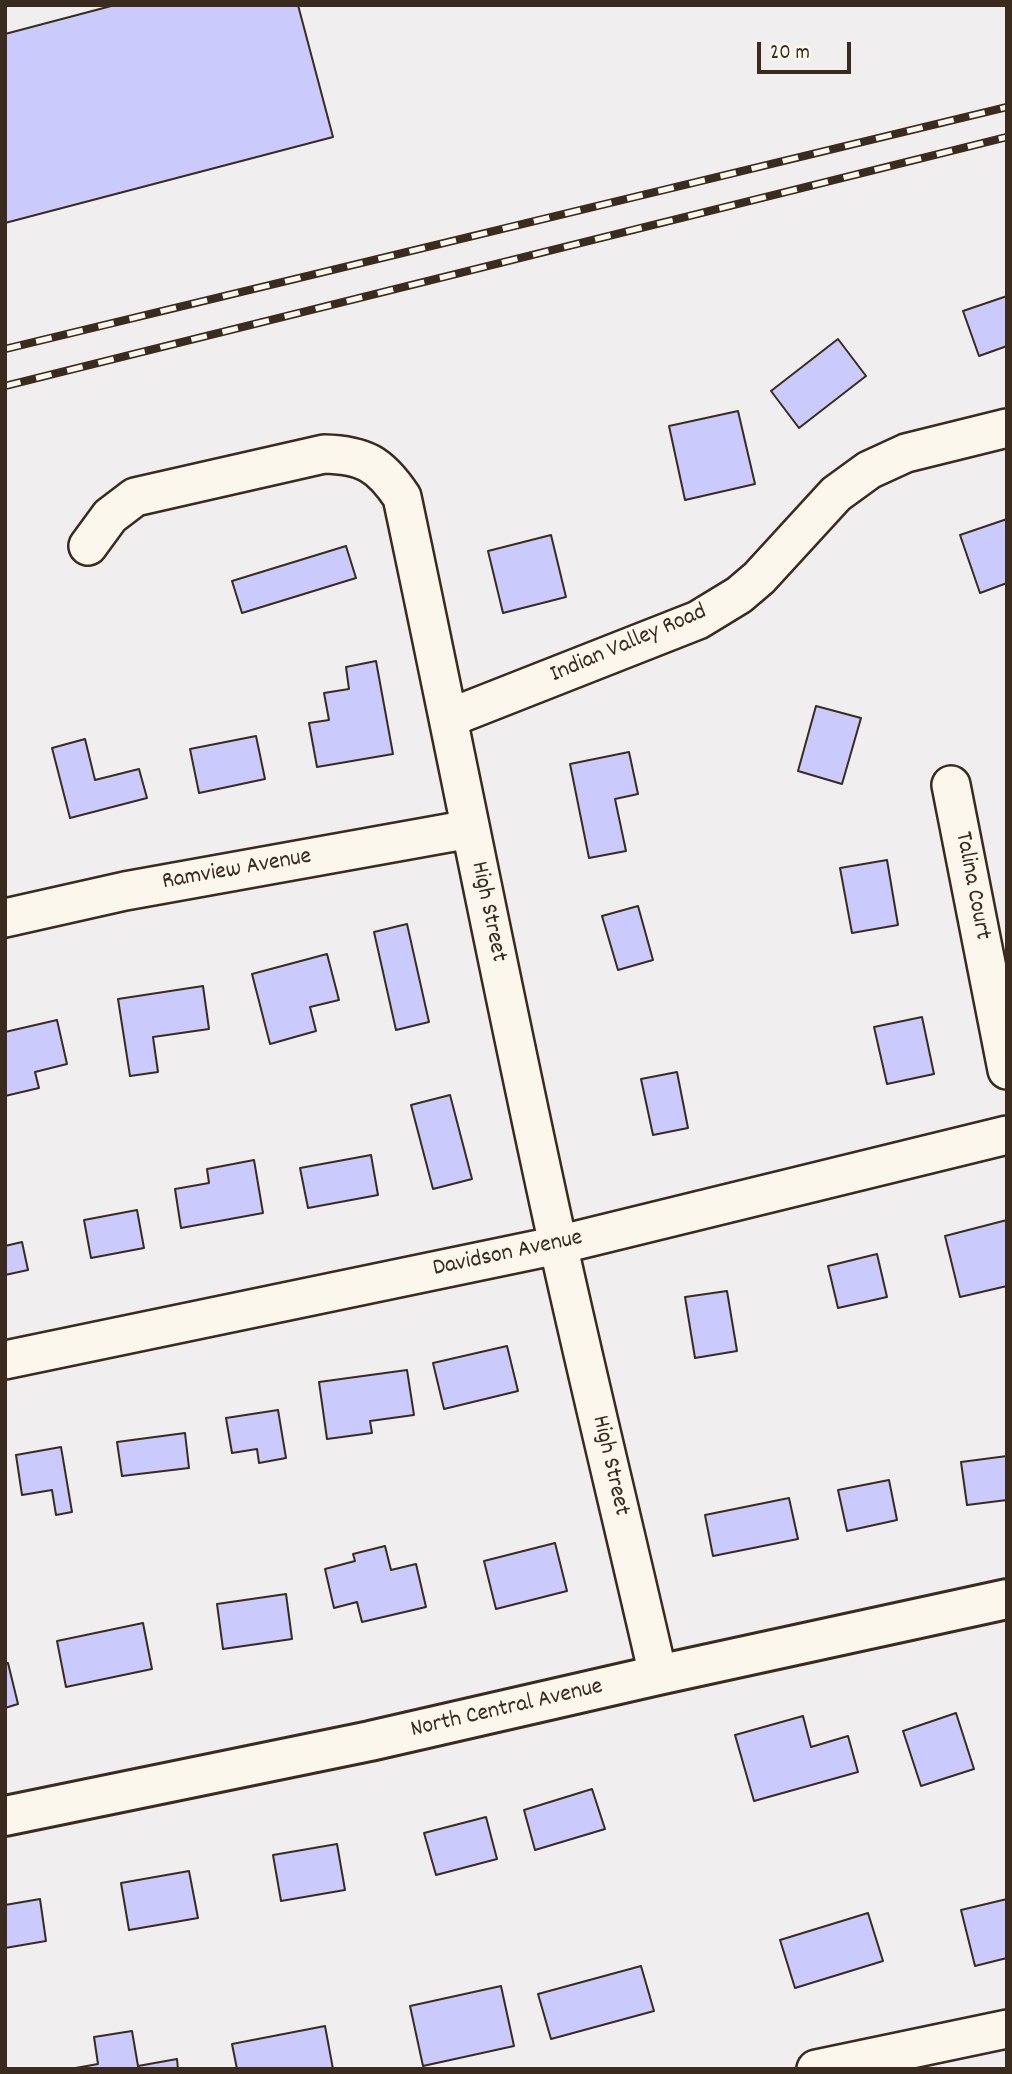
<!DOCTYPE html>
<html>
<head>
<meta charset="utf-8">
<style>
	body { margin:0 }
	#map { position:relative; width:1012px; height:2074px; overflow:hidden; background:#f1eeef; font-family:Dekko,sans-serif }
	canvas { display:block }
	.frame { position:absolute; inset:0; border:7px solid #3b2a1e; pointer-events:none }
	.scale { position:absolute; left:757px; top:42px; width:94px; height:32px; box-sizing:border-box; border:4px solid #3b2a1e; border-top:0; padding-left:9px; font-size:21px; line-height:24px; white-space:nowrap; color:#3b2a1e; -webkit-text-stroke:5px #fbf7ec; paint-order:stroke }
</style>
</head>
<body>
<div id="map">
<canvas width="1012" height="2074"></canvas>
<div class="frame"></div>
<div class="scale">20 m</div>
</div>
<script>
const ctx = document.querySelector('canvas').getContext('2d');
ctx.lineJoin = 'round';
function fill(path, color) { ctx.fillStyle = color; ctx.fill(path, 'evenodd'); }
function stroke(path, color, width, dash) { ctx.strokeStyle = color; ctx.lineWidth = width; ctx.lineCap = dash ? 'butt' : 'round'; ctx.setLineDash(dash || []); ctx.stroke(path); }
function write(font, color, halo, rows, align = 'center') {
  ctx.font = font + ' Dekko,sans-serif'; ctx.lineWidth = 6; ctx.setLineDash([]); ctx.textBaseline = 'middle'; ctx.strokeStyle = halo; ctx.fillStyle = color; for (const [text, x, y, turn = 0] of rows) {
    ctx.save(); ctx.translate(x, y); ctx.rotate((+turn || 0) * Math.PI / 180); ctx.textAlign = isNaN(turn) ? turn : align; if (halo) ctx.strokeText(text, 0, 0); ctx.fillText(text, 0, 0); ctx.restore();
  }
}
const building = new Path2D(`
	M115,5H298L333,137L5,223V34Z
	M1007,296V346L979,356L963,311Z
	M838,339L866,376L799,428L771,391Z
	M738,411L755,484L685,500L669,426Z
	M1007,519V583L980,593L960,535Z
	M551,535L566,597L503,613L488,551Z
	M346,546L356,578L242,613L232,581Z
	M376,661L393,754L317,767L309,723L329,720L324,693L349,689L346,667Z
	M816,706L861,718L842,784L798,771Z
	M256,736L265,779L199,793L190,749Z
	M85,739L95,780L139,769L147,798L70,818L52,748Z
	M629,752L638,794L615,799L626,851L589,858L570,764Z
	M887,860L898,925L852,933L840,868Z
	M638,906L653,960L618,970L602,916Z
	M407,924L429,1022L396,1030L374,932Z
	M327,954L339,1000L310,1007L316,1031L270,1044L252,974Z
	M203,986L209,1029L153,1037L158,1072L130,1076L118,999Z
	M922,1017L934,1074L887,1084L874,1027Z
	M57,1020L67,1064L35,1072L39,1088L5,1096V1032Z
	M677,1072L688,1128L653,1135L641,1079Z
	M450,1095L472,1179L433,1189L411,1105Z
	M371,1155L378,1195L308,1208L300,1168Z
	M254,1160L263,1213L181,1228L175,1189L209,1183L207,1169Z
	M137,1210L144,1248L91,1258L84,1220Z
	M1007,1220V1286L960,1297L945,1236Z
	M22,1242L28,1270L5,1275V1246Z
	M877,1254L887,1297L838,1308L828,1266Z
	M727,1291L737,1351L695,1358L685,1297Z
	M507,1346L518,1391L444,1409L433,1363Z
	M407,1370L414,1415L370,1421L372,1433L327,1439L319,1382Z
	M278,1410L286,1458L259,1463L257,1449L232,1453L226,1418Z
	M185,1433L189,1468L122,1476L117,1442Z
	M61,1447L72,1512L56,1515L52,1490L22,1495L16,1455Z
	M1007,1456V1500L967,1505L961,1462Z
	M889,1480L897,1520L847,1531L838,1490Z
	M789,1498L798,1539L713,1556L705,1515Z
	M555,1543L567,1591L496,1609L484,1561Z
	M385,1546L391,1570L416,1564L426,1607L362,1622L357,1602L334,1608L325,1569L355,1561L353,1554Z
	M286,1594L292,1639L223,1649L217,1604Z
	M143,1623L152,1669L66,1687L57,1641Z
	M8,1663L18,1704L5,1708V1664Z
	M956,1713L974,1769L921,1786L903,1731Z
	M803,1716L811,1747L848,1736L858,1772L754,1801L735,1735Z
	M592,1789L605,1829L535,1850L524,1810Z
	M486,1817L497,1859L436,1875L424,1833Z
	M337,1844L345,1890L281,1901L273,1855Z
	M189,1871L198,1918L129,1930L121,1883Z
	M40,1899L46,1941L5,1948V1905Z
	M1007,1899V1958L975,1966L961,1910Z
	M868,1913L883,1961L795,1988L780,1940Z
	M641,1966L654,2011L551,2039L538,1994Z
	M501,1986L514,2046L423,2066L410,2006Z
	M325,2026L333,2069H237L232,2044Z
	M132,2031L138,2066L177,2059L178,2069H70L98,2064L94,2037Z`);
fill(building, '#cacafc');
stroke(building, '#3b2a1e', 2);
const street = new Path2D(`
	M88,546L110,516L135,497L324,454C364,455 380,464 402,497C455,746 503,996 558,1244C590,1388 625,1531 658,1675
	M449,718L698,620L739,595L759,578L836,494L869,470L906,453L1007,428
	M951,785L1007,1070
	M5,918L125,891L470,829
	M5,1360L558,1245L1007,1135
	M816,2069L1007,2029`);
const secondary = new Path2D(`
	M5,1816L370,1741L658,1675L1007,1599`);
stroke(street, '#3b2a1e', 42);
stroke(secondary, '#3b2a1e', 44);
stroke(street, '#fbf7ec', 37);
stroke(secondary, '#fbf7ec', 38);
const rail = new Path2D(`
	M5,349L1007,107
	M5,386L1007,137`);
stroke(rail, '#3b2a1e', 8);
stroke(rail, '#fbf7ec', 5, [16]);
write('24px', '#3b2a1e', '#fbf7ec', [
	["Indian Valley Road",629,645,-23],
	["Ramview Avenue",237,871,-10],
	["Talina Court",971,886,79],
	["High Street",487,912,78],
	["Davidson Avenue",508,1255,-12],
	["High Street",609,1466,77],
	["North Central Avenue",507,1710,-13]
]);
</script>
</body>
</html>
